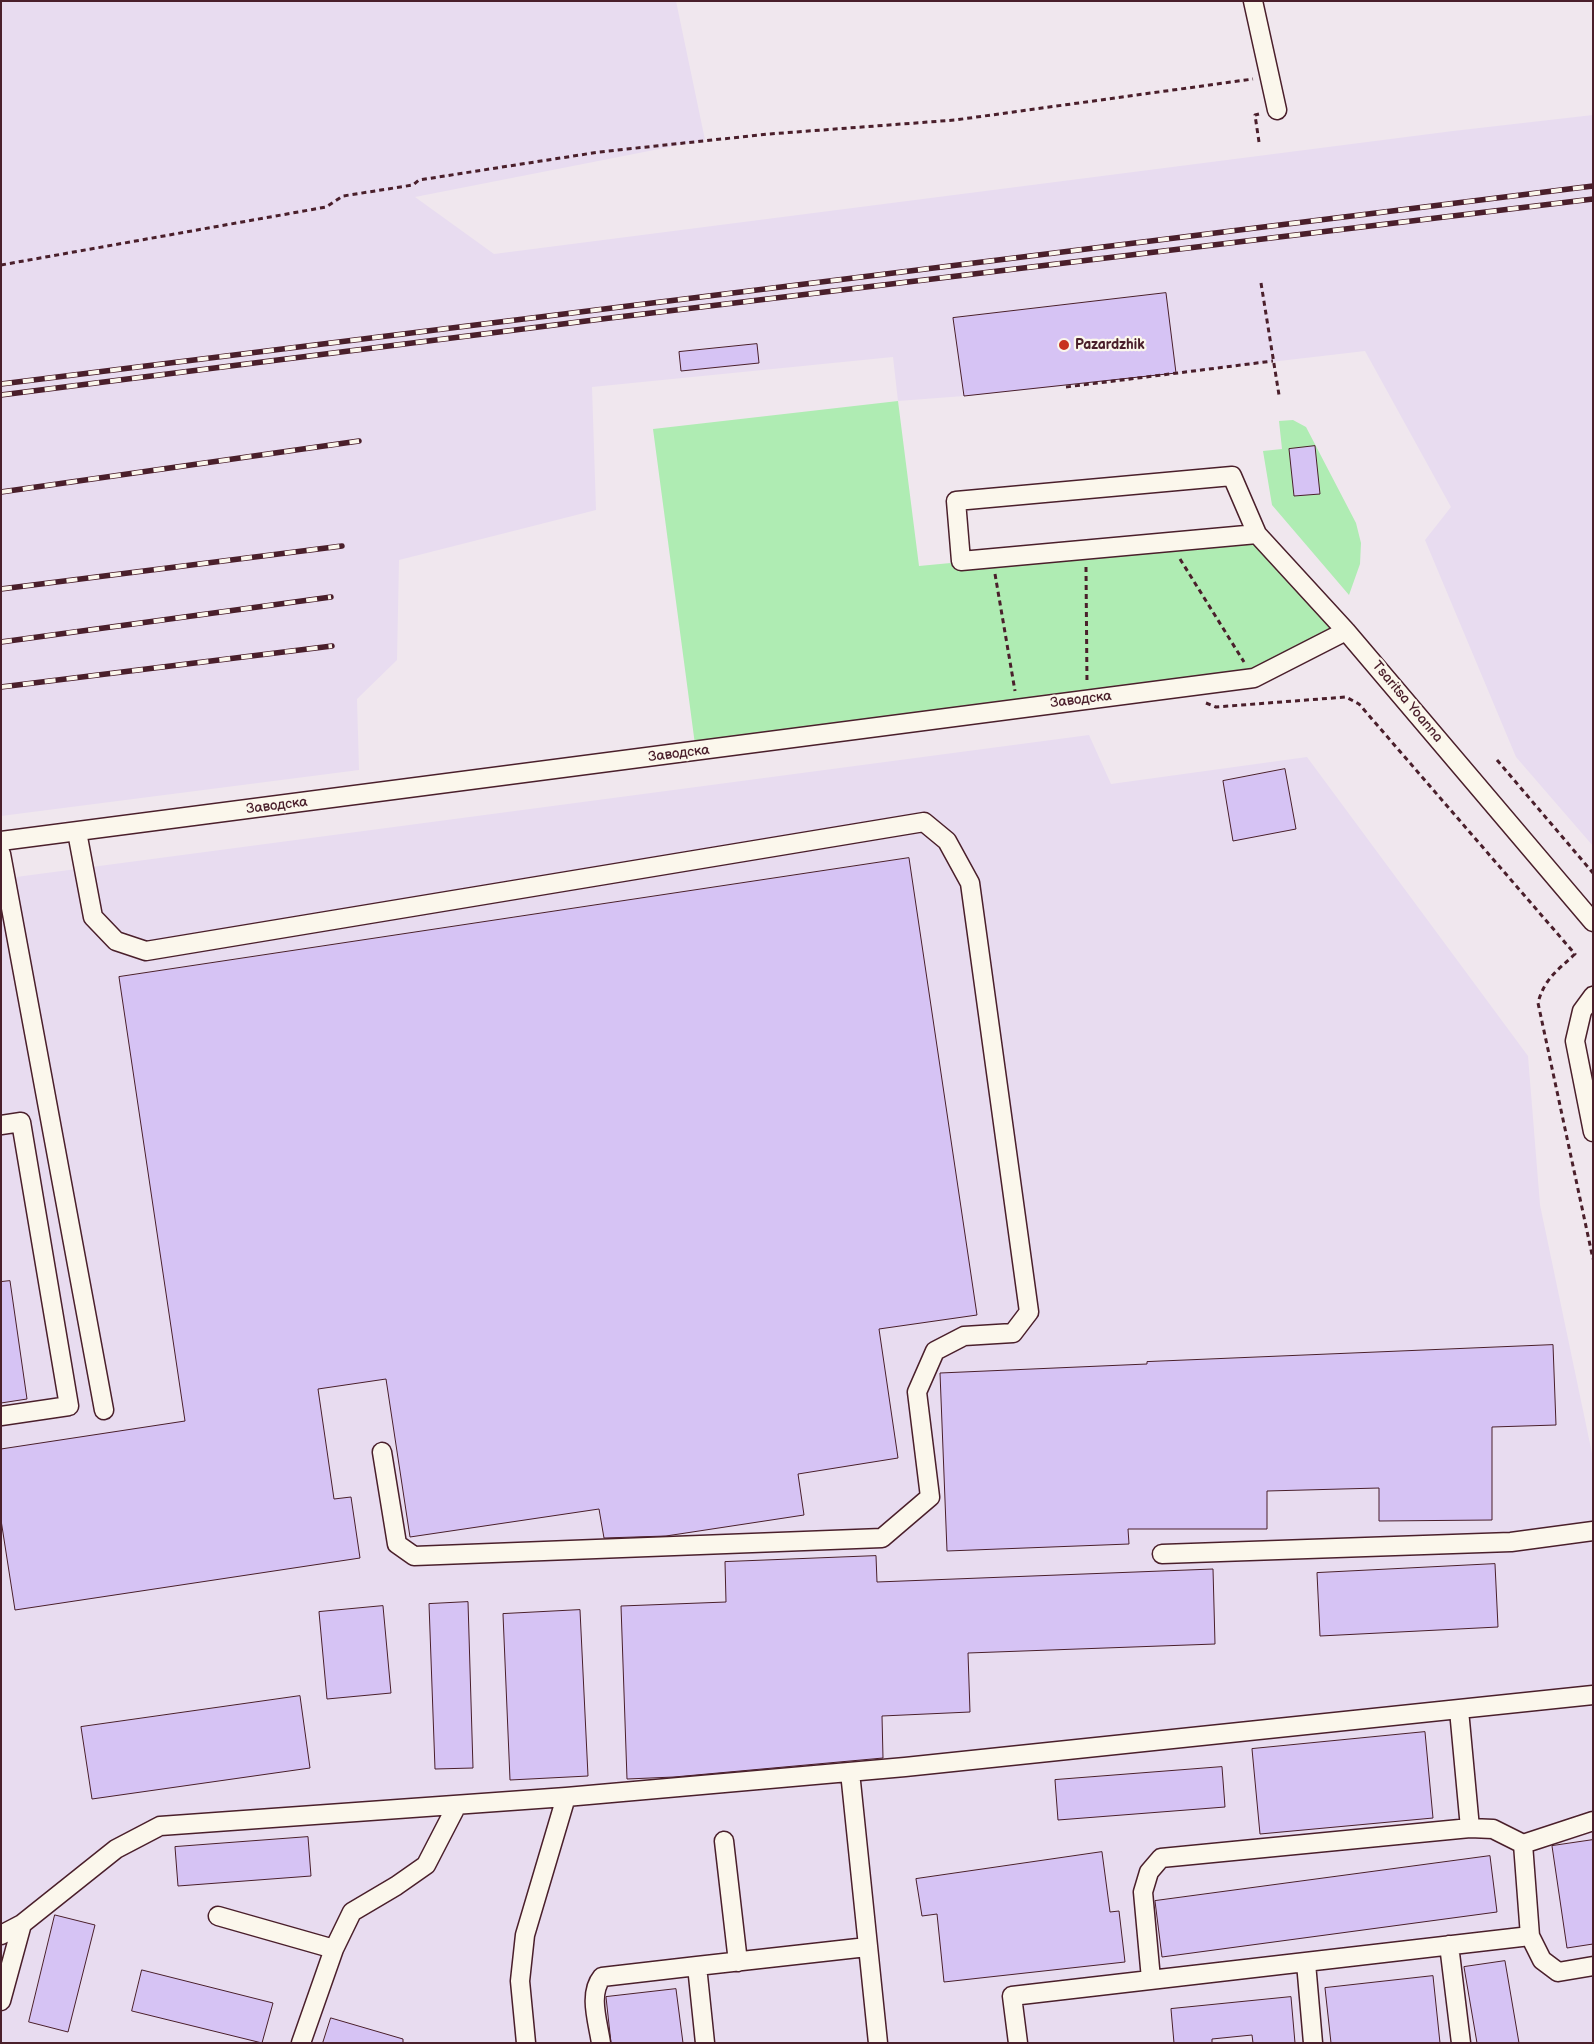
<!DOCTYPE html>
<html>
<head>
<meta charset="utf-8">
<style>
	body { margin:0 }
	#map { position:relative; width:1594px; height:2044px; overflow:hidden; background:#f0e7ee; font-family:"Balsamiq Sans",sans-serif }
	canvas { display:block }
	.frame { position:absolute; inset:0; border:2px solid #4a1f2b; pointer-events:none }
</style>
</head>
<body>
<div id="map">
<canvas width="1594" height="2044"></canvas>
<div class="frame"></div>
</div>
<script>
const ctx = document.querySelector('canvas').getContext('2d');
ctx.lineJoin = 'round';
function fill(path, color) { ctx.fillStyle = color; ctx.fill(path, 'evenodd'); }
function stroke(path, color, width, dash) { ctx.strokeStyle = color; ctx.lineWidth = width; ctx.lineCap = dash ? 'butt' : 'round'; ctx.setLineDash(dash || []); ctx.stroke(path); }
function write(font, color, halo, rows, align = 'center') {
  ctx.font = font + ' "Balsamiq Sans",sans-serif'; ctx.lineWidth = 4.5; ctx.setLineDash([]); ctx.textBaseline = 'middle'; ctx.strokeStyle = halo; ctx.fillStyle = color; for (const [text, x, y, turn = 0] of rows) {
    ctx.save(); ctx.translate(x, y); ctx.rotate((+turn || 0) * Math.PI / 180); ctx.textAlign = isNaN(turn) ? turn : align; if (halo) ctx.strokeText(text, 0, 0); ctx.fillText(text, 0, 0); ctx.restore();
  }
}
fill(new Path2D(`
	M1,1H676L705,140L415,197L494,254L1453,131L1593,115V846L1516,757L1425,540L1451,507L1365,351L1065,386L964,396L898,401L893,357L592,387L596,510L399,560L397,660L357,699L359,770L1,816Z
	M1089,735L1111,784L1307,757L1528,1056L1540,1205L1593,1458V2043H1V879Z`), '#e8dcf0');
fill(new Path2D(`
	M898,401L919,566L1257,534L1346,631L1254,678L696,752L653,429Z
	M1293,420L1306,427L1356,523L1361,543L1360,564L1349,595L1272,505L1263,451L1282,449L1279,421Z`), '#afecb3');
const building = new Path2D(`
	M1166,293L1176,373L964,396L953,318Z
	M757,344L759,363L681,371L679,352Z
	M1315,446L1320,494L1294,496L1289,449Z
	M1285,769L1296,829L1233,841L1223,781Z
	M909,858L977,1315L879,1329L898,1458L798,1474L804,1515L666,1536L604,1538L599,1509L410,1537L386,1379L318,1389L334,1499L351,1497L360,1558L15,1610L1,1520V1449L185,1421L119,977Z
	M10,1281L27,1399L1,1403V1282Z
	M1553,1345L1556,1425L1492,1427V1520L1379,1521V1488L1267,1491V1529H1128L1129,1544L947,1551L940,1373L1147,1364V1362Z
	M876,1556L877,1582L1213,1569L1215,1644L968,1653L970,1712L882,1716L883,1758L674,1777L627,1779L621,1606L726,1602L725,1562Z
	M1495,1564L1498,1627L1320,1636L1317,1573Z
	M468,1602L473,1768L435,1769L429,1604Z
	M383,1606L391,1693L327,1699L319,1612Z
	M580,1610L588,1776L510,1780L503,1614Z
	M300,1696L310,1768L92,1799L81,1727Z
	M1425,1732L1433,1818L1260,1834L1252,1749Z
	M1222,1767L1225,1807L1058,1820L1055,1780Z
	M308,1837L311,1876L178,1886L175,1847Z
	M1593,1840V1944L1567,1948L1552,1846Z
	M1102,1852L1110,1912L1119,1911L1125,1962L944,1982L937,1914L922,1916L916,1879Z
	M1490,1856L1497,1912L1162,1957L1155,1901Z
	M55,1915L95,1925L68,2032L29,2022Z
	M1505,1961L1519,2043H1477L1464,1967Z
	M142,1970L273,2003L262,2043L132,2011Z
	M1433,1976L1440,2043H1331L1325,1988Z
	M676,1989L683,2043H611L606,1997Z
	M1291,1997L1295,2043H1253L1252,2035L1212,2039V2043H1174L1171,2009Z
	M331,2018L403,2039V2043H323Z`);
fill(building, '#d6c3f4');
stroke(building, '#4a1f2b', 1);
const minor = new Path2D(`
	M1253,1L1277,110
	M1257,534L961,561L956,501L1232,476L1257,534L1346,631L1593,922
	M77,832L93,917L116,941L146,951L924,822L947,841L970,883L1029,1312L1013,1333L964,1336L935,1351L917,1392L930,1497L882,1538L414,1556L397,1544L382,1452
	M1,841L1254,678L1346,631
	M1,854L104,1410
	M1593,996L1582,1011L1575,1041L1593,1132
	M1,1125L21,1122L69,1406L1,1416
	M1162,1554L1511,1542L1593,1531
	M1459,1710L1470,1828
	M850,1772L878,2043
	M724,1841L738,1962
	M1523,1844L1593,1821
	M218,1916L334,1949
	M1,1935L22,1924
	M1449,1945L1461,2043
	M1306,1963L1313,2043
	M1151,1979L1143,1892L1149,1872L1161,1858L1470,1828L1493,1829L1523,1844L1530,1936L1542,1960L1558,1972L1593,1966
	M1,2001L22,1924L116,1849L160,1826L566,1797L905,1767L1593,1695
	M301,2043L334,1949L352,1912L396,1886L426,1865L457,1805
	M526,2043L520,1981L525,1935L566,1797
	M601,2043C598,2022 588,1994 602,1977L697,1966
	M705,2043L697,1966L867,1947
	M1018,2043L1012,1996L1530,1936`);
stroke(minor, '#4a1f2b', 21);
stroke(new Path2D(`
	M1259,142L1255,115L1259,114
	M1,265L326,207L343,196L413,185L419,180L599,152L769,134L955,120L1253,79
	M1261,283L1279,395
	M1066,387L1273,361
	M1180,559L1244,662
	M1086,567L1087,684
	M995,574L1015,691
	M1206,703L1216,707L1346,697L1359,704L1575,954C1558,970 1544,979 1538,1003L1593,1259
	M1497,760L1593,873`), '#4a1f2b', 3, [5, 4]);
stroke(minor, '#fbf7ec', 18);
const rail = new Path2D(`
	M1,384L1593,186
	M1,395L602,319L1593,199
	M1,492L359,441
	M1,589L342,546
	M1,642L331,597
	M1,687L332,646`);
stroke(rail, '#4a1f2b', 5.5);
stroke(rail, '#fbf7ec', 4, [11]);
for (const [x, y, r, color] of [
	[1064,345,6,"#c8321e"]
]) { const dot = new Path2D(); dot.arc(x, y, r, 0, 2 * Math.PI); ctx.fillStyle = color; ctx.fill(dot); stroke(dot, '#fbf7ec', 2); }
write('bold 14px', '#4a1f2b', '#fbf7ec', [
	["Pazardzhik",1075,345]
], 'left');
write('14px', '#4a1f2b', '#fbf7ec', [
	["Заводска",1081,700,-7],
	["Tsaritsa Yoanna",1407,702,50],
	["Заводска",679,754,-7],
	["Заводска",277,806,-7]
]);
</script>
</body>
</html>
